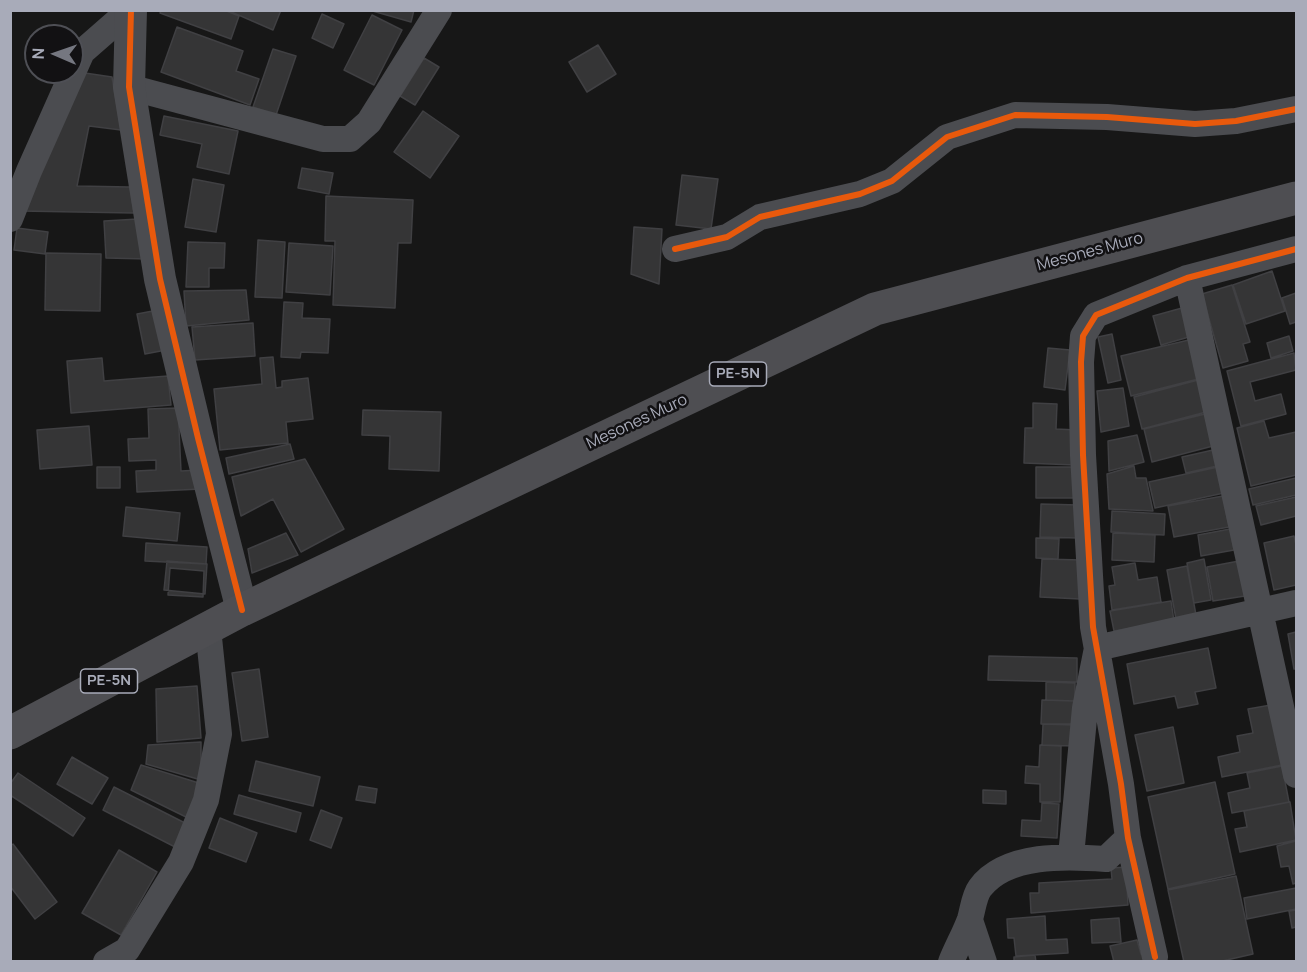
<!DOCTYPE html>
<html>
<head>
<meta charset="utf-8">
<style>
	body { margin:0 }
	#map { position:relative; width:1307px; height:972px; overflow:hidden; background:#171717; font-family:Manrope,sans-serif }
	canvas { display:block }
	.frame { position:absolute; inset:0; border:12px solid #a8abb9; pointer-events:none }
	.north { position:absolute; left:24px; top:24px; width:60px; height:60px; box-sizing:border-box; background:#121113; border:2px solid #4e4f55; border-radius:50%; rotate:272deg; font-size:16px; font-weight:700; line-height:24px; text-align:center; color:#a8abb9 }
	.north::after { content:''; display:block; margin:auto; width:21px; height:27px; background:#757780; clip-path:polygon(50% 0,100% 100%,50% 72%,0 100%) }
</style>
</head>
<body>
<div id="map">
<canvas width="1307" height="972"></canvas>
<div class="frame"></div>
<div class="north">N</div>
</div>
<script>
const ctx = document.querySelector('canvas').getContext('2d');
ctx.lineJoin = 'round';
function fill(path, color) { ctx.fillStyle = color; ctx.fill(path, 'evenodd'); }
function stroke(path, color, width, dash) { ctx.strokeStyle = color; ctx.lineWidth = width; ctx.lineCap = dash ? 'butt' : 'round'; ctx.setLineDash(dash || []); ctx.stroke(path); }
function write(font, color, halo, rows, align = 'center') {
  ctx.font = font + ' Manrope,sans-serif'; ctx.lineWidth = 5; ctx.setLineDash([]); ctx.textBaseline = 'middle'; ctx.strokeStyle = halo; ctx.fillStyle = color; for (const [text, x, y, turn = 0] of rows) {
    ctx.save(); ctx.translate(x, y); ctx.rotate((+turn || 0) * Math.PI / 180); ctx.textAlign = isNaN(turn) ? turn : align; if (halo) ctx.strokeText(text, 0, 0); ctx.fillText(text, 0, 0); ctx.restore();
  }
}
const building = new Path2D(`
	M161,10H224L239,16L231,39L160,13Z
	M227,10H281L273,30Z
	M369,10H414L411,22Z
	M322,14L344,24L333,48L312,38Z
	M372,15L402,30L374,85L344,70Z
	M177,27L243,51L236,71L259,79L250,105L161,72Z
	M598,45L616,74L587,92L569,62Z
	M273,49L296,56L276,115L253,107Z
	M424,58L439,67L415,105L400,96Z
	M85,73L112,77L121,130L89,126L77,186L130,187L134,213L20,211Z
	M423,111L459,136L430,178L394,152Z
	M164,116L238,131L229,174L197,167L202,144L160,135Z
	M302,168L333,173L329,194L298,188Z
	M682,175L718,179L711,229L676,225Z
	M193,179L224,185L216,232L185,227Z
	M326,196L413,200L411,243H398L395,308L333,305L335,241H325Z
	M138,219L148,259L106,258L104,221Z
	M634,227L662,229L659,284L631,274Z
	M17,228L48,232L45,254L14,250Z
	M258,240L285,242L282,298L255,297Z
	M188,242L225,243L224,268H209V287H186Z
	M289,243L333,246L330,295L286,292Z
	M46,253L101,254L100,311L45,310Z
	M1272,271L1285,311L1246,324L1233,285Z
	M1232,285L1250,342L1243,344L1248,361L1223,368L1202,294Z
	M246,290L249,320L186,326L184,291Z
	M1296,293V322L1290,324L1282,298Z
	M284,302L303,303L302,318L330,319L328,353L301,352L300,358L281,357Z
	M1182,308L1189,337L1161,345L1153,316Z
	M158,310L166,350L145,354L137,314Z
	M253,323L255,356L195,360L192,327Z
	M1112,334L1121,380L1108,383L1098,337Z
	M1289,336L1293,351L1271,358L1267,343Z
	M1193,339L1202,378L1131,396L1121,356Z
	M1048,348L1070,350L1065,390L1044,387Z
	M1294,353L1296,370L1250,382L1255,401L1281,394L1286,414L1241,426L1227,371Z
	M273,357L276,388L282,387V381L308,378L313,419L286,422L288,443L220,450L214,389L262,384L260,358Z
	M102,358L104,381L168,376L171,405L71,413L67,361Z
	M1198,380L1206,412L1142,429L1134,397Z
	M1123,388L1129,426L1101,432L1097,391Z
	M1033,403L1057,404L1056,429L1077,430L1075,465L1024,463L1025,428H1033Z
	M178,408L181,471L200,470L201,489L137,492L136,471L156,470V460L129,461L128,439L149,438L148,409Z
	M363,410L441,412L439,471L389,469L390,436L362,435Z
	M1205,414L1213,446L1152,462L1144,429Z
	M1264,421L1269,438L1296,432V475L1251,486L1237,428Z
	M89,426L92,465L40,469L37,430Z
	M1137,435L1144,462L1109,471L1108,441Z
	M290,444L294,459L229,474L226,458Z
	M1213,450L1217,466L1186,473L1182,457Z
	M305,459L344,529L301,552L273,499L241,516L232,477Z
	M1134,466L1136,478H1146L1153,511L1109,509L1107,474Z
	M97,467H120V488H97Z
	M1036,467H1074V498H1036Z
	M1218,467L1224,493L1155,508L1149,482Z
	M1296,478V495L1253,505L1249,489Z
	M1223,496L1229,527L1174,537L1168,506Z
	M1296,497V516L1261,525L1256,506Z
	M1041,504L1079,505L1078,538L1040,537Z
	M126,507L180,513L177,541L123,536Z
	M1112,511L1165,514L1164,535L1111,532Z
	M1230,529L1234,550L1201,556L1198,535Z
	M286,533L298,555L252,573L248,549Z
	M1113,533L1155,535L1154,562L1112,560Z
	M1294,536L1296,545V585L1274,590L1264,543Z
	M1036,538L1059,539L1058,559L1036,558Z
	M146,543L207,547L206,564L145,561Z
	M1042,559L1082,560L1080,599L1040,597Z
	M1204,559L1211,600L1194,603L1187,563Z
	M167,561L207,564L205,594L164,590Z
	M1239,561L1245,596L1213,601L1207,567Z
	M1135,563L1138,580L1157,577L1161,602L1112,610L1109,586L1115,585L1112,567Z
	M1187,566L1196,615L1176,619L1167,570Z
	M170,568L204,571L203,597L168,595Z
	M1171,601L1174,621L1114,631L1110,611Z
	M1296,632V669H1294L1288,634Z
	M1208,648L1216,688L1195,692L1198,704L1178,708L1175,696L1134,704L1127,664Z
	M989,656L1077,658V682L988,680Z
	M259,669L268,737L242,741L232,673Z
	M1046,682L1075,683V701L1046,700Z
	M197,686L201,738L157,742L156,689Z
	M1042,700L1074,701V724H1041Z
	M1271,705L1282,765L1222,777L1218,757L1240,752L1237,736L1253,733L1248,709Z
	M1043,724L1074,725V746L1042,745Z
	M1173,727L1184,783L1147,791L1135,735Z
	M201,742V780L146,764L148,745Z
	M1040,745L1061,746L1060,802H1040V784L1025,783L1026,766L1039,767Z
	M72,757L108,778L92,804L57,784Z
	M256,761L320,777L313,806L249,791Z
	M141,765L202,784L188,818L131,790Z
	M1282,766L1289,802L1232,813L1228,793L1250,788L1247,773Z
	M18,773L85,818L73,836L10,795V784Z
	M1215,782L1235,874L1168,889L1148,797Z
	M359,786L377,789L375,803L356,800Z
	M114,787L187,824L175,847L103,810Z
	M983,790L1006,791V804L983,803Z
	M239,795L301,813L296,832L234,814Z
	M1290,802L1296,840L1240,852L1235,829L1247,827L1244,811Z
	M1042,803L1059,804L1057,838L1021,836L1022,820L1041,821Z
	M321,810L342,818L331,848L310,840Z
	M220,818L257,833L246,862L209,848Z
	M1296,841V883L1293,884L1289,866L1281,867L1277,846Z
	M13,844L57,902L35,919L10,886V846Z
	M119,850L157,872L121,935L82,913Z
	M1126,867L1128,905L1031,913L1030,893H1039V883L1112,879L1111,868Z
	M1236,876L1253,954L1218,962H1184L1168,890Z
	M1296,888V909L1247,919L1244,898Z
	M1296,910V927L1292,928L1289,911Z
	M1045,916L1046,940L1067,939L1068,953L1016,956L1014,938H1008L1007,919Z
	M1119,918L1121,942L1092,943L1091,920Z
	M1137,940L1141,954L1144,953L1146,962H1114L1110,946Z
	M1035,955L1036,962H1014V957Z`);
fill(building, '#353536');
stroke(building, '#404043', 1.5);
stroke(new Path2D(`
	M129,87L323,139H350L369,122L439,10
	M10,219L29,171L82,52L130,10
	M675,249L727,237L760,217L860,194L892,181L947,137L1015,115L1107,117L1195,124L1236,121L1296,109
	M1187,278L1296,775
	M1071,856L1085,708L1097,648L1296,603
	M970,920L984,962
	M1155,957L1128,838L1121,784L1093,627L1083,455L1081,362L1083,336L1096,315L1187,278L1296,249
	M106,962L127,950L181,862L206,800L219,734L208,628
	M951,962C957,947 965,933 970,919C973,909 974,896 980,888C1006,853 1068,856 1106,859L1128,838`), '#4b4c50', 26);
stroke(new Path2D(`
	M131,10L129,87L160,279L198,438L242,610`), '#4b4c50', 32);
stroke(new Path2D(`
	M10,733L242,610L875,309L1296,198`), '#4e4e52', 33);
stroke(new Path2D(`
	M131,10L129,87L160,279L198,438L242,610
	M675,249L727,237L760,217L860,194L892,181L947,137L1015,115L1107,117L1195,124L1236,121L1296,109
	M1155,957L1128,838L1121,784L1093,627L1083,455L1081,362L1083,336L1096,315L1187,278L1296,249`), '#e8590c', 6);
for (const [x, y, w] of [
	[738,374,57],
	[109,681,57]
]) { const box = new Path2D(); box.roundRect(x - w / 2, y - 12, w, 24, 4.5); ctx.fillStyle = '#121113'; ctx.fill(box); stroke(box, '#a8abb9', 1.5); }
write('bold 15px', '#a8abb9', null, [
	["PE-5N",738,374],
	["PE-5N",109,681]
]);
write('16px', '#a8abb9', '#121113', [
	["Mesones Muro",1090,252,-15],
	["Mesones Muro",637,422,-25]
]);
</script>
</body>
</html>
